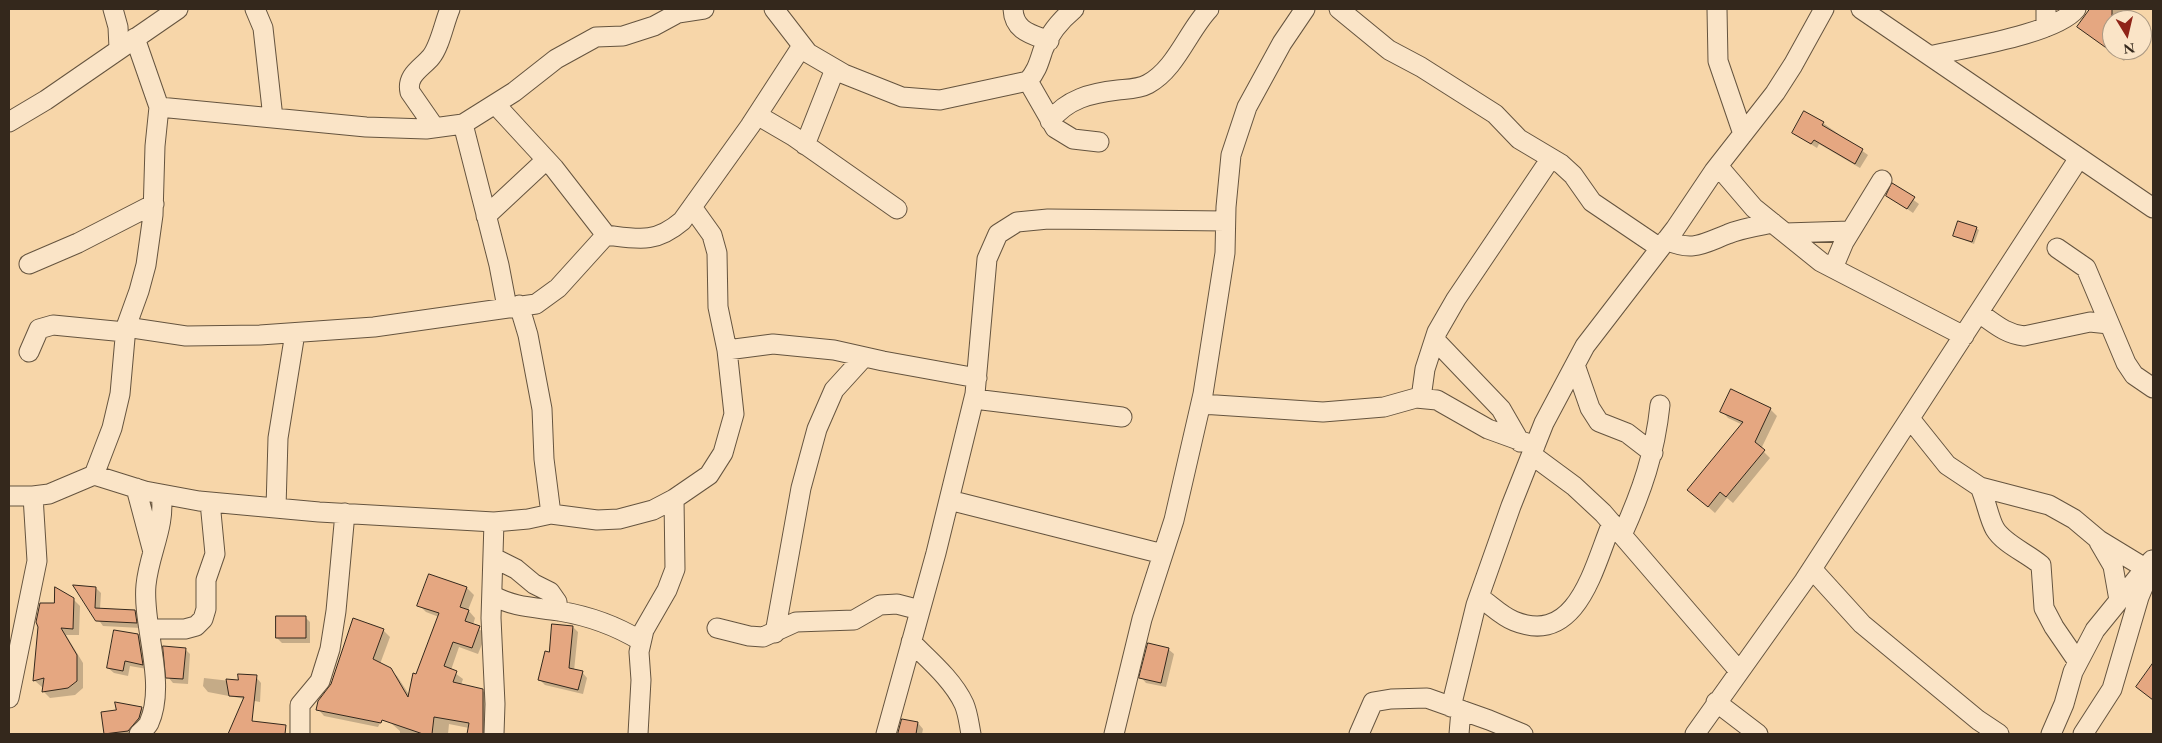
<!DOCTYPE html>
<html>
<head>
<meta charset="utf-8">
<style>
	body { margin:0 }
	#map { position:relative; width:2162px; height:743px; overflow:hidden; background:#f7d6a9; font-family:"EB Garamond",serif }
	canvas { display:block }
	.frame { position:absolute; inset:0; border:10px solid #34281c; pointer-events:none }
	.north { position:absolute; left:2102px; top:10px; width:50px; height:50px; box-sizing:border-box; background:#fae4c7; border:1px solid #ab9983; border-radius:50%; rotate:171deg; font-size:14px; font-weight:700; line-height:20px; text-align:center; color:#34281c }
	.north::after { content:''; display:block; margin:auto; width:18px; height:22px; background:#8f2418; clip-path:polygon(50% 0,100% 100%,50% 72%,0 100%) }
</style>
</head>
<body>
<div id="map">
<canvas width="2162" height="743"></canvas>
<div class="frame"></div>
<div class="north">N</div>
</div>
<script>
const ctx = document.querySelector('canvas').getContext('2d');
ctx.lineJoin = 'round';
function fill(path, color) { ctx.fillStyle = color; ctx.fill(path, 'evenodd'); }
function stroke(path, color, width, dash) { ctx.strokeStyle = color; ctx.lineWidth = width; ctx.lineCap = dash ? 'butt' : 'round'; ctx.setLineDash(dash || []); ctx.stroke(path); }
fill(new Path2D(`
	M2092,9H2129L2150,26L2142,36V20H2112V50H2132L2124,61L2079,26Z
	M1823,123L1868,155L1860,168L1819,144L1817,148L1793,133Z
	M1893,185L1919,204L1913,213L1887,195Z
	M1976,228L1979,230L1974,244L1955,236Z
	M1731,391L1770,409L1777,416L1761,449L1770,458L1733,503L1727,498L1715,513L1689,490L1743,425L1728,418L1722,411Z
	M430,575L467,588L474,595L468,610L475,618L473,625L486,634L478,654L459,647L451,670L463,679L461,685L482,690L489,697L488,734H469V728L449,724L448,734H400V731L392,724L401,699L394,696L378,727L324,716L318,709L383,630L390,637L380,664L397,676L410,696L439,617L426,612L419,605Z
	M75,587L96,588L101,593L100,609L135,612L140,617L141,628L103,626Z
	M73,599L80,606L79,635H66L83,663V688L75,695L50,698L43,691L44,687H42L35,681L39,627L55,604Z
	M305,617L310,622V643H282L277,638Z
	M573,627L578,632L574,671L582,672L587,678L583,694L545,685L540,680L550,654Z
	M138,635L143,641L147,669L130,666L128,676L114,673L108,668Z
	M185,649L190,654L188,684L173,683L168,677Z
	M1168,649L1174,654L1166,687L1146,683L1141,677Z
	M256,677L261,683L260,702L208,692L203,686L204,678L239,682Z
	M142,708L147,713L135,734H105L102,713Z
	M903,721L918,723L923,729L922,734H898Z`), '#0003');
const building = new Path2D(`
	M2090,9H2112V52L2077,27Z
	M1804,111L1824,122L1822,125L1863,149L1855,164L1814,140L1811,144L1792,133Z
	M1892,183L1915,197L1907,209L1886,196Z
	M1958,221L1977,227L1972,242L1953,236Z
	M1731,389L1771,408L1755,442L1765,450L1726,497L1720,492L1708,507L1687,490L1743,422L1720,412Z
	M429,574L467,587L460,607L469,610L465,621L480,626L472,648L453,642L444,666L457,671L453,682L483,689V734H467L469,723L434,717L432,734H423L382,720L381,723L316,710L318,701L331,684L353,618L384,629L373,659L391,668L408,697L413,673L416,674L439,613L417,606Z
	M73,585L96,587L95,608L135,610L137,623L96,621Z
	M55,587L74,598L73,629L61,628L77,655V681L68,688L42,692L44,678L33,681L38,627L36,622L40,603H54Z
	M276,616H306V638H276Z
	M552,624L573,626L569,668L583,671L578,690L538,680L545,651L549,652Z
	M114,630L138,634L143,665L125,661L123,671L107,668Z
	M1148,643L1169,648L1161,683L1139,678Z
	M163,646L186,648L183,679L166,678Z
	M2153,663V700L2136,687Z
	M238,674L257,675L252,721L286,725L285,734H228L244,697L229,696L226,679L238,680Z
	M115,702L142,707L139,718L128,731L104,734L101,712L116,710Z
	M902,719L918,722L916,734H898Z`);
fill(building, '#e5a781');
stroke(building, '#34281c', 1);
const street = new Path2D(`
	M113,9L118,27L119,48
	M255,9L263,28L273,118
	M774,9L808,53L844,74L902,97L940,100L1028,81L1055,128L1073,139L1099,142
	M1013,9C1014,31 1031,34 1049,41
	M1339,9L1389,50L1421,67L1495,114L1519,139L1561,164L1573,175L1592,202L1660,248
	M1717,9L1718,61L1743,134
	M1861,9L2153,208
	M2046,27V9
	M1930,56C1963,48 2056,34 2076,9
	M1028,81C1037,71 1039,62 1043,50C1049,34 1062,19 1074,9
	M495,104L554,168L606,235C638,239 655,244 682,221L750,126L802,46
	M159,107L366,127L426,129L463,124L514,92L556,59L596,37L623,36L654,26L678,13L704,9
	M757,115L793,136L897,209
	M1050,121C1067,99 1091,93 1118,90C1128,89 1139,89 1148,84C1176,69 1188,31 1209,9
	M9,122L46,100L178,9
	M463,124L499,265L507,307
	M435,128L410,92C406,75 422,68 431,57C440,46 444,23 450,9
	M805,145L835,69
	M1718,166L1754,208L1821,262L1964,336
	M486,216L546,160
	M1785,233L1850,231
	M1666,240C1693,252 1702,244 1728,234C1742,228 1758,226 1773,223
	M2057,248L2086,268L2126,363L2134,375L2153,388
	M29,264L78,243L154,204
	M1833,268L1844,242L1882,180
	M519,305L528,335L542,409L544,459L551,514
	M1979,313C1994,323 2005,334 2024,336L2090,322L2109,324
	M126,327L186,336L260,335L374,327L536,304L558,288L606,235
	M1435,340L1501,409L1520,442
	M727,350L773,344L834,350L883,361L977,378
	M29,352L39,329L53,325L125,332
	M1575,365L1590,408L1599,422L1627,433L1653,453
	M1421,398L1425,369L1437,332L1456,299L1551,158
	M974,399L1122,417
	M1201,404L1323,412L1384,407L1416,398L1437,400L1488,429L1535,446
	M1911,420L1947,465L1980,487L2049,505L2074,519L2099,540L2145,568
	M1532,455L1574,486L1603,513L1739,671
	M94,475L112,428L120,394L126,327L139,291L146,265L153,215L155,146L159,107L135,38
	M1980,487C1986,500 1989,519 1995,529C2004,544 2027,553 2041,565L2044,608L2054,627L2078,662
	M136,488L153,552
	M9,496H33L49,494L94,475L145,491L199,501L319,512L494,522L528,519L551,514L597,520L619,519L653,510L674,499L709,475L723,453L734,414L727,350L718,307L717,253L712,235L692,207
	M949,500L1163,554
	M276,508L278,438L295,333
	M494,522L491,618L495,704L494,734
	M1622,535C1642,491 1655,453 1660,405
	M2099,542L2113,566L2119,600
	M494,558L516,569L534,584L550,592L557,602L558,611
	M1812,569L1862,624L1978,720L1999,734
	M492,595C515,608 534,607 559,611C589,616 615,625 641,641
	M1479,597C1490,604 1501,616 1514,621C1578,647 1594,565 1612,523
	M717,628L749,636L763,637L796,622L854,620L880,605L897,604L920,610
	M150,629H185L196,626L203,619L206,609V580L215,554L210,502
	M775,633L801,488L817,429L834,390L864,357
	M911,642C929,660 953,680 964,704C968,713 969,724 971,734
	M9,698L37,561L33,496
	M1716,702L1758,734
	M1451,707L1476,605L1511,506L1544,423L1585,346L1675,229L1714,171L1775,93L1793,65L1824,9
	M139,734C142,731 147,727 149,723C167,683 142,626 146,585C149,553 166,526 161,494
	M300,734V705L320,681L330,649L336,611L345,513
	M638,734L641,680L639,652L644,630L667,590L675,569L674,499
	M886,734L936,553L975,394L987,259L998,234L1017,222L1048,219L1225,221
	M1114,734L1142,619L1174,520L1203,394L1225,253L1226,207L1231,155L1247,107L1282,43L1305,9
	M1359,734L1373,702L1391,699L1427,698L1489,720L1523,734
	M1459,734L1461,710
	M1695,734L1804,581L2079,158
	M2051,734L2064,704L2073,672L2095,630L2152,560
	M2083,734L2112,689L2139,597L2149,573`);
stroke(street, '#65543f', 21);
stroke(street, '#fae4c7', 19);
</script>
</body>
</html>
